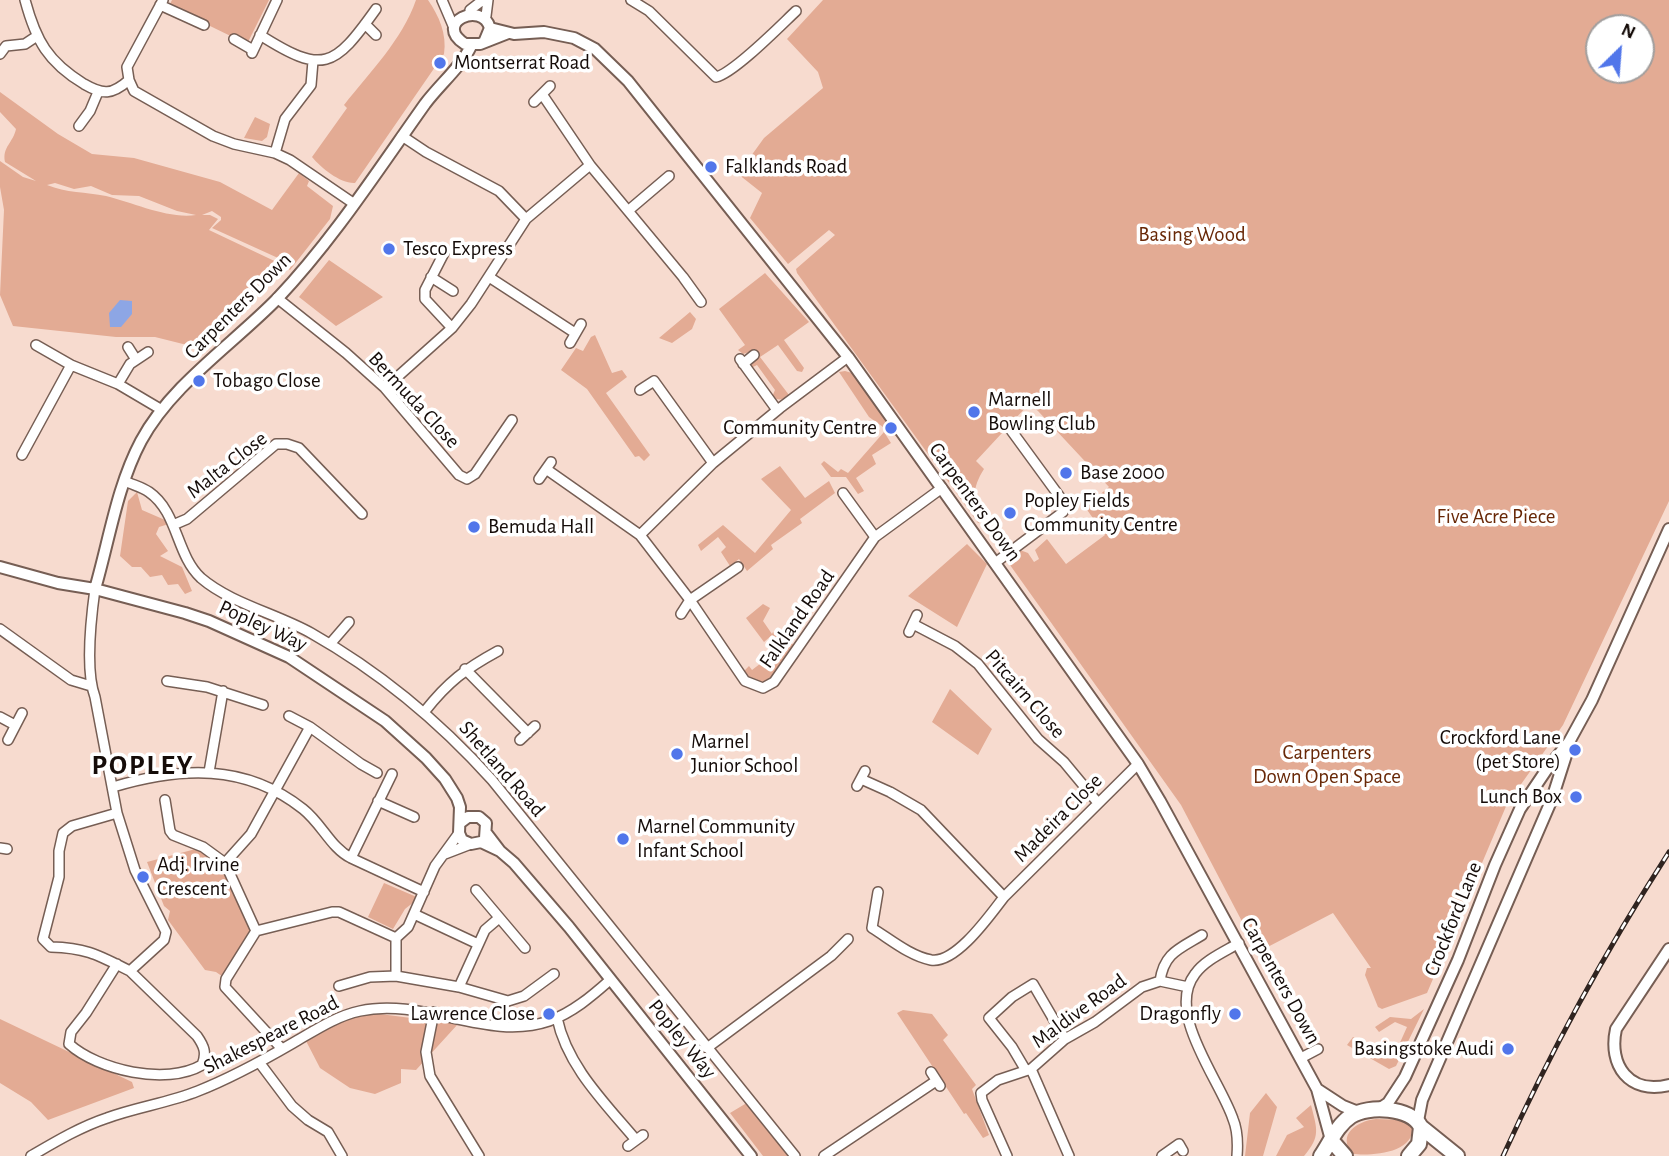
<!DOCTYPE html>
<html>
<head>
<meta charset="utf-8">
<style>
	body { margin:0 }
	#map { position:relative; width:1669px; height:1156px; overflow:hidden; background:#f7dbcf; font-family:"Alegreya Sans",sans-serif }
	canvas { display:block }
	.north { position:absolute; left:1585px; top:14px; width:70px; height:70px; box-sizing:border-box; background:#fff; border:2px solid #a19e9d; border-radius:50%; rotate:25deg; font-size:19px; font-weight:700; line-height:28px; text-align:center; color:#150c09 }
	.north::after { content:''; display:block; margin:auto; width:24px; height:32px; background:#5176ea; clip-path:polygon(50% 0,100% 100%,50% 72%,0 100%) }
</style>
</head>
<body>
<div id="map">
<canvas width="1669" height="1156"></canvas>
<div class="north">N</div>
</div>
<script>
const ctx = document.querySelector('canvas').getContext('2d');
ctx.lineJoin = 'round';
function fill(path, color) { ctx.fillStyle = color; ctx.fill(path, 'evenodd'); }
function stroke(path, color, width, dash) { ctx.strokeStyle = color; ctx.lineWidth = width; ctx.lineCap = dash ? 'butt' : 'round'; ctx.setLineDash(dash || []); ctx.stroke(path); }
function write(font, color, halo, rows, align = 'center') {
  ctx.font = font + ' "Alegreya Sans",sans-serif'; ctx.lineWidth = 7; ctx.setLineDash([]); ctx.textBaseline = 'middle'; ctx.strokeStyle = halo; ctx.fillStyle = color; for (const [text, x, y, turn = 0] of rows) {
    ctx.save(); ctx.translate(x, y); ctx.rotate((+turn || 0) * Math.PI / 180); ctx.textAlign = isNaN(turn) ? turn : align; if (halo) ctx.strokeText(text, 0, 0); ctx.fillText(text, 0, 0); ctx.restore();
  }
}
fill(new Path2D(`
	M172,0H269L247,44L169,6Z
	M416,0H428C439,16 447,34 444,54L355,183C341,184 321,168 312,157L347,108L344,105C370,72 402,40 416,0Z
	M823,0H1669V501L1563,725L1507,804L1427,993L1382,1009L1378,1007L1365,975L1367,968H1371L1333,913L1258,952L1181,805L1010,565L1011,555L1020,550L1028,553L1034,562L1039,559L1035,550L1047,539L1066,564L1105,535L1085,507L1109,487L1038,411L1013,391L1028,405L976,461L984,469C972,488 972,501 981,521L978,523L797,273L796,269L835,235L829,230L788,264L750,218L762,193L738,174L764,138L823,88L818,72L787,39ZM1599,28H1641V70H1599Z
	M0,92L58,134L92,154L134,158L220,182L272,210L299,173L309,181L307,186L333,206L330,219L290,270L287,268L212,339L191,346L155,337H116L13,326L0,295L4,210L0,187V161L23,177L36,181L5,162C2,147 13,143 16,129L0,112ZM55,183L74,189L91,186L112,195L139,196L177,211L196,215C167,219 135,203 106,196C86,192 66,193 47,185ZM212,211L221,217V220L212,228L278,258L285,266L209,230L218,219L210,215H202Z
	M255,117L270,124L267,137L262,141L244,138Z
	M329,260L383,297L336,326L299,297Z
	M765,273L809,322L784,340L804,368L802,372L797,371L778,345L760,357L789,395C783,400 779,401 772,397L775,390L757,365L751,368L752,363L758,357L753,351L743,354L738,350L745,345L719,309Z
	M690,312L696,319L692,329L672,343L659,338Z
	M595,335L612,373L622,370L627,377L606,393L650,455L644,461L639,456L635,457L587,389L561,370L576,348L583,351L591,337Z
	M845,371L852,373L897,437L869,417L839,372Z
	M884,432L891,443L872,455L876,464L856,478L864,491L858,494L846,477H831L821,464L824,461L838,472L841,469L848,473Z
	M780,466L805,498L829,481L835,493L800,519L802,523L771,545L773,549L747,571L739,559L730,566L721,552L726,547L718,537L701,551L698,545L723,525L755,553L791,510L761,479Z
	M137,492L142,510L172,523L159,527L156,534L168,551L160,556L182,567L192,591L185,594L178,584L168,585L162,575L150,577L141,567H132L120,556L128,501Z
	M967,544L987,564L957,627L908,596Z
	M763,604L770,608L763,621L772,634L773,632L794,645L776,670L777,673C765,686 754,684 744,671L749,666L752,670L782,647L772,635L764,642L746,618Z
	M950,689L992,729L978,755L932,722Z
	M203,847L225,863L256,931L226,979L216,972L205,970L168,920L170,911L164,906L147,862Z
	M384,883L419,898L405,909L393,929L368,917Z
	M1424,1009L1396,1066L1389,1069L1347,1045L1353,1037L1384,1054L1394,1056L1407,1027L1395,1022L1379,1032L1375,1027L1390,1017L1411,1019Z
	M903,1010L932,1014L948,1035L943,1040L976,1085L972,1089L989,1135L983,1138L966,1113L964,1114L897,1013Z
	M372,1013L458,1024L416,1070L401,1069V1083L375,1094L350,1088L320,1068L305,1039L330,1023Z
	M0,1019L132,1082L134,1088L48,1120L31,1102L0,1083Z
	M1266,1093L1277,1107L1263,1156H1245L1250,1113Z
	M750,1101L795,1156H763L730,1113Z
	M1311,1105C1317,1129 1321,1136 1304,1156H1276L1287,1135L1304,1127L1296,1118Z
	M1376,1119L1405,1120L1412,1127C1415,1153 1372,1156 1353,1154C1336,1135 1357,1121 1376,1119Z`), '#e3ab94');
fill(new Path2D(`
	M120,300L132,301V314L121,327H110L109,313Z`), '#8da6e5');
const minor = new Path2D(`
	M25,0C36,41 48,62 84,84C103,95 112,95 129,80
	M163,0L127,67L129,80L134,91L213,136L234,144L275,153L290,160L353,203
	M442,0L454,28
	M631,0L649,11L716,77C734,73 780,26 796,11
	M160,5L204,25
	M470,10L483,0
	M486,16L488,0
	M365,24L376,35
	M260,35C323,75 334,68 376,9
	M234,39L253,50
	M252,53L277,0
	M0,54L6,46L25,44L37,36
	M542,94L590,165L683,277L701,302
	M534,102L550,86
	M79,126L90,111L98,92
	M402,136L426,152L499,191L526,219
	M275,153L285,119L311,85L313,61
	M629,210L669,176
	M444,253L425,290V299L452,328
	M431,277L453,291
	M489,277L575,333
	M277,298L346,353L385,388L459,475L467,479L475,474L512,420
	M570,343L581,324
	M36,345L71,365L118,384L162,410
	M128,347L135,358
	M848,357L780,408L713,463L640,535L690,600L745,681L763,688L774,682L875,537L942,488
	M740,359L777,410
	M743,364L754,355
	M118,384L130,364L148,352
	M385,388L452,328L471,304L526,219L590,165
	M640,390L654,381L713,463
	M22,455L71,365
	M546,469L640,535
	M539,479L551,462
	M125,481C133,485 142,487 149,492C178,512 176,555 201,578C230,603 277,614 311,633C380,672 439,721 492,780L795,1156
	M843,493L875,537
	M173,525L187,519L276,444H287L299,448L362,514
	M995,563L1063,512L1065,504L1008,426
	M95,589C91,618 85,670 95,697L117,813L135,870L166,932L164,940L130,971
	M681,614L690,600L738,567
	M913,624L955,646L978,664L1038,739L1064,762L1098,803
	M0,629L71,680L91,686
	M909,632L917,615
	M330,644L349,622
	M465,669L528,733
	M167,681L207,687L263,705
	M425,711C448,682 465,669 498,651
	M289,716L310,727L361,764L377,773
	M0,717L15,725
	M8,740L22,713
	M520,740L535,726
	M209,772L223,691
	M392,774L351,858L424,892
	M861,779L890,792L921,810L1004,897
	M857,786L865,771
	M113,787C180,767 245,763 303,809C322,824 331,848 351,858
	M165,800L170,831L173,835L203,847L225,863
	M378,801L414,817
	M0,848L7,849
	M445,854L471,844
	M476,890L525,948
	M878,892L872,928C890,939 910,956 931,960C956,964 990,915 1004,897L1138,764
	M414,914L478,944
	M256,931L225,863L251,834L310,727
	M117,964L86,1013L71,1032L69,1044C98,1070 166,1086 202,1065C207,1053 204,1046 197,1036L130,971C98,955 87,948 51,947L43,939L59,877V851L63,833L72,826L117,813
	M396,976V938L408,927L435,866L459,833
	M1160,981C1164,953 1179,949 1202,935
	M339,986L370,977L396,976L459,987L508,1001L524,996L554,974
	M459,987L485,930L499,918
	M434,1012L426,1052L430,1076L479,1156
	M557,1018C567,1066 605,1103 636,1140
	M707,1048L831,956L848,939
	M282,1049L225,987L226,979L256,931L332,912H339L396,938
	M1301,1058L1318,1049
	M259,1062L292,1106L308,1120L328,1132L342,1156
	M1025,1069L1012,1047L989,1018L1012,997L1033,984L1065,1039
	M1031,1069L1069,1156
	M931,1072L940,1086
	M628,1146L643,1135
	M31,1156C55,1142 80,1127 107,1118C137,1107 168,1103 198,1091C231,1078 262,1061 293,1043C314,1031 336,1016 360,1011C424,997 488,1042 549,1021C572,1013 592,996 610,980
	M824,1156L936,1081
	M1007,1156L982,1100L981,1093L998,1080L1031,1069L1065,1039L1095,1022L1142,987L1160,981L1188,987
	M1162,1156L1179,1144L1183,1151
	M1237,1156C1238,1143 1238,1131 1233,1119C1220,1080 1165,1013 1195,974C1205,960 1224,952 1239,943`);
const tertiary = new Path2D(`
	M490,28L514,34L544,32L574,38L595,49L628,81L848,357L1138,764L1160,801L1317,1089L1331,1140
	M485,40L490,28C482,0 432,23 465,44H480L508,33
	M0,567L58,583L95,589L185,613L209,621L289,657L385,721L426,758L445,779L457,798L460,807L459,833L462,840L471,844L481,842L500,851
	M95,589C109,541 117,486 141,441C171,385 233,344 277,299C333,240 378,170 425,104C440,84 461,67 471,46
	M460,823L468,817H479L486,823L485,838
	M487,834L500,851L514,863L569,927L751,1156
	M1669,949L1616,1029C1608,1065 1629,1095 1669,1085
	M1317,1089L1343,1106L1358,1112
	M1379,1109L1388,1103L1405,1077L1458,960L1495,865L1520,809L1547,769L1569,742L1592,700L1669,529
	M1418,1121L1422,1100L1552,799L1568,749`);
const trunk = new Path2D(`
	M1421,1127L1457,1156
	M1331,1140L1345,1156
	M1321,1156C1330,1143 1337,1125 1351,1116C1368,1105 1411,1107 1421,1127L1419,1144L1409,1156`);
stroke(minor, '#765e54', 12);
stroke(tertiary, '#765e54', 14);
stroke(trunk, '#765e54', 18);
stroke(minor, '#fff', 9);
stroke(tertiary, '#fff', 10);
stroke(trunk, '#fff', 14);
const rail = new Path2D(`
	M1503,1156C1551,1050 1606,950 1669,852`);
stroke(rail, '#302420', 5);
stroke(rail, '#fff', 2.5, [8]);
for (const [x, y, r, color] of [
	[440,63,7,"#5176ea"],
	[711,167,7,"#5176ea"],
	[389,249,7,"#5176ea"],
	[199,381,7,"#5176ea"],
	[974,412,7,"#5176ea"],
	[891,428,7,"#5176ea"],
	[1066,473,7,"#5176ea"],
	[1010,513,7,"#5176ea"],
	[474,527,7,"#5176ea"],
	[1575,750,7,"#5176ea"],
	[677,754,7,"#5176ea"],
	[1576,797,7,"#5176ea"],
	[623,839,7,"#5176ea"],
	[143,877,7,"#5176ea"],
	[549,1014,7,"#5176ea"],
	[1235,1014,7,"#5176ea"],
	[1508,1049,7,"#5176ea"]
]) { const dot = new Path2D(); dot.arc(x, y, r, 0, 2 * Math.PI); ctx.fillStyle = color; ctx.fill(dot); stroke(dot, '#fff', 2.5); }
write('21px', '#150c09', '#fff', [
	["Montserrat Road",454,63],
	["Falklands Road",725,167],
	["Tesco Express",403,249],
	["Tobago Close",213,381],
	["Marnell",988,400],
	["Bowling Club",988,424],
	["Community Centre",877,428,"right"],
	["Base 2000",1080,473],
	["Popley Fields",1024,501],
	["Community Centre",1024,525],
	["Bemuda Hall",488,527],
	["Crockford Lane",1561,738,"right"],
	["(pet Store)",1561,762,"right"],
	["Marnel",691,742],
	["Junior School",691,766],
	["Lunch Box",1562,797,"right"],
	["Marnel Community",637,827],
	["Infant School",637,851],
	["Adj. Irvine",157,865],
	["Crescent",157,889],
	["Lawrence Close",535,1014,"right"],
	["Dragonfly",1221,1014,"right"],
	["Basingstoke Audi",1494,1049,"right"]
], 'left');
write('21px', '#682807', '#fff', [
	["Basing Wood",1192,235],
	["Five Acre Piece",1496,517],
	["Carpenters",1327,753],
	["Down Open Space",1327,777]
]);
write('21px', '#150c09', '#fff', [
	["Carpenters Down",238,306,-45],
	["Bermuda Close",414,400,47],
	["Malta Close",227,465,-38],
	["Carpenters Down",975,502,54],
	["Falkland Road",797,619,-55],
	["Popley Way",263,626,25],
	["Pitcairn Close",1025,694,49],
	["Shetland Road",502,769,49],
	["Madeira Close",1058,818,-45],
	["Crockford Lane",1453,919,-68],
	["Carpenters Down",1281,981,61],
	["Maldive Road",1079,1011,-36],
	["Shakespeare Road",271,1035,-27],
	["Popley Way",682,1039,51]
]);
ctx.letterSpacing = '2px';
write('bold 28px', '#150c09', '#fff', [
	["POPLEY",143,766]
]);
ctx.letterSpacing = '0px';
</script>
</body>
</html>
